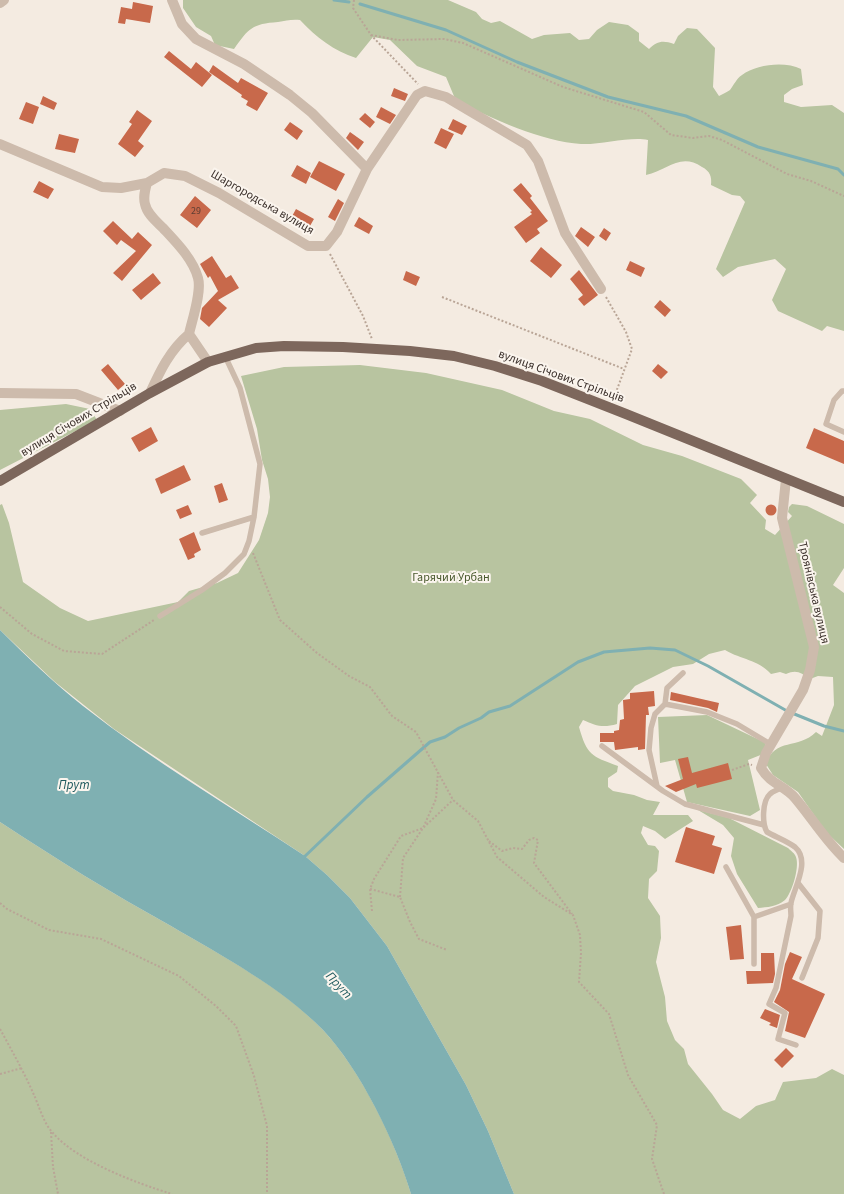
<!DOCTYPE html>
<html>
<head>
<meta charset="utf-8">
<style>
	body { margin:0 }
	canvas { display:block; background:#f4ebe1 }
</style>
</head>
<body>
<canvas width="844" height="1194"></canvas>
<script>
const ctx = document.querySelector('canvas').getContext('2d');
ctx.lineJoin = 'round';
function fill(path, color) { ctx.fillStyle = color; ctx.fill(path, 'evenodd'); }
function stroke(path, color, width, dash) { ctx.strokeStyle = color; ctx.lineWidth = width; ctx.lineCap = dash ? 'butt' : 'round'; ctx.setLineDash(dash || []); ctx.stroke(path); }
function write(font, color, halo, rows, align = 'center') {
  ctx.font = font + ' "Source Sans 3",sans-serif'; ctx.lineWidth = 4; ctx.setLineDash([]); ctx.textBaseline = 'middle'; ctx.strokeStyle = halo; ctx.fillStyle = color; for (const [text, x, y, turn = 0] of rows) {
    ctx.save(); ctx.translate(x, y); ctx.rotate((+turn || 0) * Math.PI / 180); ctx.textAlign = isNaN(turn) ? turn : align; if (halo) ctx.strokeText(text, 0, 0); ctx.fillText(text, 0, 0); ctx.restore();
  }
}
fill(new Path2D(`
	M183,0H448L476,12L482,19L491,23L500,21L532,39L544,35L570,33L579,40L589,39L597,30L609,22L628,25L639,33V41L649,49C657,41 663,40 674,44L678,36L687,28L697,29L715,48L713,87L719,96C723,94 727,92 730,90C734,85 736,79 742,75C757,64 785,61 801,69L803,85L792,89L784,95V102L801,107L832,105L844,113V331L827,326L822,331L778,311L772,300L786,269L775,259L738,267L723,277L716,269L745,202L740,196L732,195L711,185C712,177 710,171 702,167C680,152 667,171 646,175L648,140C631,136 601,145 581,144C543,142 491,118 456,101L446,77L417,66L390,40L373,37L356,58C334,51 316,37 300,20C291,19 286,21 278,22C252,24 249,28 234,49L215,45L211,36L196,27L183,8Z
	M360,365L426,373L502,390L554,411L590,419L643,445L682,456L741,479L757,495L750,503L766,520L765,529L775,535L792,516L788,512L789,507L792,504L807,506L844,524V568L833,585L844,593V849L826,832L798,792L773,775L766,764C775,737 798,750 816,732L822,736L834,705L833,677L818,676L810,679C801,673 797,669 786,674L780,672L771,674C757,659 742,660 725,650L709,654L693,664L673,667L635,686L618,705L617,724C603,728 596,726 583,720L579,727C587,755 591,756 618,766L617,772L608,778V787L613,791L634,795L647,800L660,802L653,815H688L693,821L665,839L655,831L643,826L641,833L648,845L655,846L659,851L657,871L649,879L648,898L660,916L661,938L656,962L665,997L667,1021L675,1040L684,1049L688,1064L712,1094L723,1110L740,1119L756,1106L775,1100L783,1082L816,1078L832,1069L844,1075V1194H514L488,1131L466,1085L387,946L350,898L327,875L305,856L114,729L55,682L0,630V505L2,504L9,523L23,582L60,608L88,621L178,602L189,591L217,583L238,573L259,540L268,513L270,497L268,479L262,460L257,429L241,376L284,367Z
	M66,404L90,409L97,420L0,470V410Z
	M707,715L766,743L763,754L748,760L760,810L750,816L687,802L675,760L660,763L658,717Z
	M698,810L729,818L788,848C790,850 794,853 795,855C801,864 792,893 785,900C777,907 767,907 758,908L737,874L731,856L734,838L723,825Z
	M0,822C56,859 113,894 171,926C222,956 282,987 323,1030C360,1069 396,1142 411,1194H0Z`), '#b8c4a0');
fill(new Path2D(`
	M0,630C27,657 54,683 83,706C153,761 231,807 305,856L327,875L350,898L387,946L466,1085L488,1131L514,1194H411C396,1143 360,1069 323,1030C281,987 222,956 171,926C113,894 56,859 0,822Z`), '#7fb0b2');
stroke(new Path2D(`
	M334,0L349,2
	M360,4L446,30L517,62L608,97L686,116L758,147L838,169L844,175
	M302,859L367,797L430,742L445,737L459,728L481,718L489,712L510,706L578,662L604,652L650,648L675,650L708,666L787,711L824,726L844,731`), '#7fb0b2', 3);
fill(new Path2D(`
	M133,2L153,6L150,23L126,19L125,24L118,23L121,7L132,9Z
	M169,51L191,69L196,62L212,75L202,87L164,57Z
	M213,65L238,83L241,78L268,93L257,111L246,105L248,101L241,97L242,95L209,72Z
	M394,88L408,94L405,101L391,96Z
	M43,96L57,103L54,110L40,104Z
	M26,102L39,107L33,124L19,119Z
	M381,107L396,115L390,124L376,117Z
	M137,110L152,121L138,141L144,146L135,157L118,144L132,124L129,122Z
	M365,113L375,122L370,128L359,119Z
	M453,119L467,126L462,135L448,129Z
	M290,122L303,131L297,140L284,130Z
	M441,128L454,134L446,149L434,143Z
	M350,132L364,142L358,150L346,138Z
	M59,134L79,139L75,153L55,149Z
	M319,161L345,174L336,191L310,177Z
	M297,165L311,173L306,184L291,176Z
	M39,181L54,189L48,199L33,192Z
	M521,183L532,196L530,198L548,221L537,229L540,233L526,243L514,227L532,214L530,212L532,211L513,190Z
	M195,196L211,210L197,228L180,215Z
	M338,199L344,203L335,221L328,217Z
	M296,209L314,219L307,231L290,220Z
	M359,217L373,226L369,234L354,226Z
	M113,221L132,239L138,232L152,245L122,281L113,273L136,251L121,240L117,245L103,231Z
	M581,227L595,237L588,247L575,236Z
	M604,228L611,233L606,241L599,236Z
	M541,247L562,265L551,278L530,261Z
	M212,256L226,278L231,275L239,288L218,300L227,308L209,327L200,319L202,308L218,291L210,276L208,278L200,264Z
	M630,261L645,268L641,277L626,270Z
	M579,270L598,295L584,306L578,299L583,295L570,279Z
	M406,271L420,277L416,286L403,280Z
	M153,273L161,283L141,300L132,290Z
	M660,300L671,310L665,317L654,307Z
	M108,364L125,384L118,390L101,370Z
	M658,364L668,372L661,379L652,371Z
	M151,427L158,441L139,452L131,438Z
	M814,428L844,441V464L806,448Z
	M184,465L191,480L161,494L155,479Z
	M222,483L228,500L219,503L214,486Z
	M765.5 510a5.5 5.5 0 1 1 11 0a5.5 5.5 0 1 1-11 0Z
	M188,505L192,514L180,519L176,510Z
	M194,532L201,550L194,554L195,557L188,560L179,539Z
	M654,691L655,706L648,707L649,715H646L645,749L638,750V747L615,750L614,742H600V733H614V731L619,730L620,720L624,719L623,700L630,699V693Z
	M671,692L719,703L717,712L708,708L670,700Z
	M688,757L692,773L728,763L732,779L697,788L696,784L676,792L665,786L683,779L678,759Z
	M686,827L715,836L712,845L722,848L714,874L675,862Z
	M741,925L744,959L730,960L726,927Z
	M790,952L802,957L792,979L825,994L805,1038L785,1031L789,1012L774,1002L780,990L785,964Z
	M761,953H774L775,974L773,983L747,984L746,971H761Z
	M765,1009L780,1015L777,1028L769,1025L771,1023L760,1018Z
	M786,1048L794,1056L782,1068L774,1060Z`), '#c8694b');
stroke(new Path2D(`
	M354,0L353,8L371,35L418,84
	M371,35L398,40L444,39L463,43L563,87L644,112L671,135L693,138L709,136L722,140L787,174L811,181L844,196
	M330,254L363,316L372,339
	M442,297L624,369
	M606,297L626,332L632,349L615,395L618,401
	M253,553L280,620L317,653L349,676L370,687L392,716L416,732L453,800L478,821L497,857L544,897L573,915L580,935L581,953L579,982L609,1014L628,1075L657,1125L652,1159L664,1194
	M0,607L32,634L64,651L102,654L154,620
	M732,770L749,764L752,765
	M489,841L502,851L513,848L522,849L529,840L534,838L538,840L534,863L572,914
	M370,889L400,897L410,922L419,939L447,950
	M400,897L403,858L423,828L453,800
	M0,903L7,909L49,930L101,939L179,976L216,1006L236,1026L254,1076L267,1126V1194
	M372,911L370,889L374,879L401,836L423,828L436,799L438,772
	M0,1029C12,1051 24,1072 34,1095C39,1106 44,1124 53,1133C77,1161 136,1183 172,1194
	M0,1074L22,1068
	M51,1132L53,1167L58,1194`), '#b9a596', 2, [2, 2]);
stroke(new Path2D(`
	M844,391H842L834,400L826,424L844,432
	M202,533L254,517
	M160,616L202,590L225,573L244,554L249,541L254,517L260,464L240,388L225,356
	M665,704L707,712L737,724L772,745
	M602,746L663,791L685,804L764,825
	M657,786L649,750L651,728L655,714L665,704L667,688L683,673
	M781,788C778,790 773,791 770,794C762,801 762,824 767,832C776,837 787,841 795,847C811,861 794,888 791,903C790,907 791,912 791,916L776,988L769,1004L785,1013L778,1039L796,1045
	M726,867L754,917
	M798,883L820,911L818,938L802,978
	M754,964V917L791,904`), '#cdbbac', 5.5);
stroke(new Path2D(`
	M172,0L182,24L196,39L244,64L290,95L312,113L367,169
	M0,3L4,0
	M0,144L102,187L121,188L147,183L164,173L185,176L219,193L308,246H326L337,232L367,169L417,95L425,91L446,97L527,145L538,161L565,233L601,289
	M147,183C145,190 143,197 145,204C147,214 156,221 163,228C176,242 193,259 198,278C202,292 192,320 189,334L208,362
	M0,393L76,394L120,411
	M150,393C160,371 170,350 189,334
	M786,479L782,518L814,647L810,670L803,690L766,753L761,768C771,785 784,785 795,798C812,818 825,840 844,858`), '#cdbbac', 10);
stroke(new Path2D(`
	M0,481L150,393L208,362L256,348L284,346L343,347L410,351L454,356L495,366L542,381L626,414L844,502`), '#7d675c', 10);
write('10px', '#5e3e33', null, [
	["29",196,212]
]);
write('12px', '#3b302b', '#fbf5ee', [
	["Шаргородська вулиця",262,203,30],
	["вулиця Січових Стрільців",561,377,20],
	["вулиця Січових Стрільців",79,420,-31],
	["Троянівська вулиця",813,593,77]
]);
write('12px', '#4a5a2e', '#fbf5ee', [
	["Гарячий Урбан",451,578]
]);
write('italic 13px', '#1f5a5e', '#fbf5ee', [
	["Прут",74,786],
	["Прут",338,986,47]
]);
</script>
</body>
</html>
